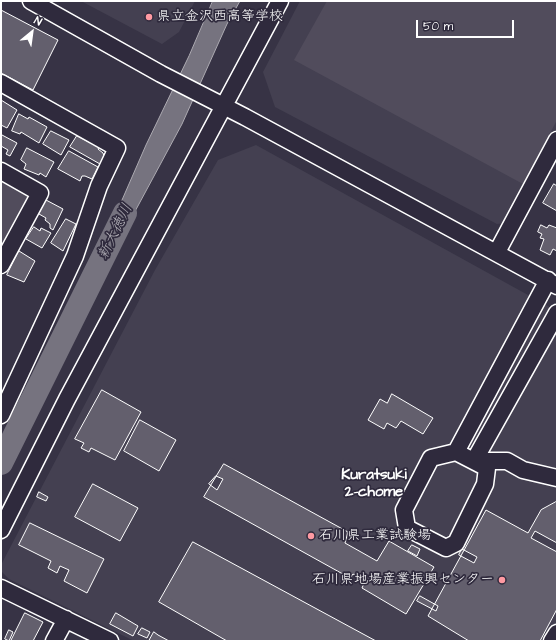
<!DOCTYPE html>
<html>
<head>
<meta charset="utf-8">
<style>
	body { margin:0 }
	#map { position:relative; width:558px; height:642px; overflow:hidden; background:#373345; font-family:"Architects Daughter",sans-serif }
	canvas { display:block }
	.frame { position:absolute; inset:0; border:2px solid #fff; pointer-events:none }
	.north { position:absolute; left:12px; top:12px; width:40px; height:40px; -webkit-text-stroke:3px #2f2a3d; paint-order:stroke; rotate:29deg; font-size:11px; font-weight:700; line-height:16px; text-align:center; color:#fff }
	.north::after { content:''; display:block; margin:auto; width:14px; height:18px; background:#fff; clip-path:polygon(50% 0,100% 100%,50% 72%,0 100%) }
	.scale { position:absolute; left:416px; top:20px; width:98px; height:18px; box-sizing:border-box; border:2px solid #fff; border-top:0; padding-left:5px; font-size:12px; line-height:14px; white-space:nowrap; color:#fff; -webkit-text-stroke:3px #2f2a3d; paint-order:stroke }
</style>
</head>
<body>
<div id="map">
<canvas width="558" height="642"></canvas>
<div class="frame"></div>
<div class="north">N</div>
<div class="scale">50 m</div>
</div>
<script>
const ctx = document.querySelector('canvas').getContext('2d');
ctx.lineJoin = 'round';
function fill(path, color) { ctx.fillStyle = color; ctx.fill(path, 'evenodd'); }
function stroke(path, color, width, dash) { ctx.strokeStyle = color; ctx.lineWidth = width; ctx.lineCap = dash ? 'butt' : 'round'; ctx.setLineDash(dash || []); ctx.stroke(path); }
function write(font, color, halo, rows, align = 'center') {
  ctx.font = font + ' "Architects Daughter","Klee One",sans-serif'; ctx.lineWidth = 3.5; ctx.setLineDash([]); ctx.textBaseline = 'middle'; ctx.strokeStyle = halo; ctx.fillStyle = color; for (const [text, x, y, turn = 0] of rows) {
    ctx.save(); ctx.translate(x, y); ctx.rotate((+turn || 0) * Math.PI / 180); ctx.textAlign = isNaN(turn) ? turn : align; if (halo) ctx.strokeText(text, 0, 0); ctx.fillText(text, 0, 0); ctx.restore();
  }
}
fill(new Path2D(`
	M81,1H195L179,32L162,44Z
	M300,1H557V130L506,223L497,224L275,107L263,72Z
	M256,145L557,311V641H134L9,579L1,571V565L155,270L218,160Z`), '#444051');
fill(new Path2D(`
	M327,1H557V120L523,184L294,60Z
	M1,178L27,193L30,200L1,250Z`), '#514c5c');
const water = new Path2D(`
	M213,1H240L227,24L182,124L118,243L105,239L146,145L189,56Z`);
fill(water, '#76737f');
stroke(water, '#adabb2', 1);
stroke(new Path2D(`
	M1,463L125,213`), '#76737f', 24);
const building = new Path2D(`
	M1,10L58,40L33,90L1,73Z
	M1,100L17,110L7,128L1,125Z
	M19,114L28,119L29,117L47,127L39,143L21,132L20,134L12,131Z
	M51,131L69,140L61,155L43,144Z
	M2,135L17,143L10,156L6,154L8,150L1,146Z
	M77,136L99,147L98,149L103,153L104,156L100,164L70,147Z
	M27,148L54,162L46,177L40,173L39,175L24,169L26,164L21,160Z
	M69,151L98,167L92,179L85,176H82L80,181L58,169Z
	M554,184L557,186V211L543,203Z
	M46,200L63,209L53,230L50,228V224L45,220L46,218L39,214Z
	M66,219L76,224L63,251L51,243Z
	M541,225L547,228L549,225L557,228V251L553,249L550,255L540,250L544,239L540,238L542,234L538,232Z
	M34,227L40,231L41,228L51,233L42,248L26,239Z
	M19,251L35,261L24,282L7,275Z
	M102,390L141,412L115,460L91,448L89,452L81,448L84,443L75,439Z
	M392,394L433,418L423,434L401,421L396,428L387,423L384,429L368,420L380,399L387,403Z
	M140,420L176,440L159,471L124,451Z
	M224,464L348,532L345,543L377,561L389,541L434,567L406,614L362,588L365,581L353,574L350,578L204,497Z
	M216,476L223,479L217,490L209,484Z
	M93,484L138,508L120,541L75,517Z
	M39,492L48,497L46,501L37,497Z
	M556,502L557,503V543L535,531L531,538L557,552V609L540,641H469L428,616L486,510L528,533L541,510Z
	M30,523L104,559L87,593L64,581L69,570L60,566L57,573L48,568L51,561L19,545Z
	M193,542L376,641H227L159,602Z
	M412,545L420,549L417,556L408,551Z
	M462,549L477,557L474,563L459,555Z
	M420,596L438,606L436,611L417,601Z
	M25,613L43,622L33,641H11Z
	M116,613L138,626L133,636L110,624Z
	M142,628L150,632L147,638L138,634Z
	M9,630L13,632L9,641L5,639Z
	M154,632L158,635L169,641H149Z`);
fill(building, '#635f6d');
stroke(building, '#fff', 1);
const minor = new Path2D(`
	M31,1L161,74L245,117L557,286
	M1,83L117,148L99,186L75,256L1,415
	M1,171L40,193L1,265
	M497,252L557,140
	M557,313L474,461H507L523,470L557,478
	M456,452L487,468L485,484L456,543L446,548L407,528L404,510L431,458L456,452L548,280
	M1,530L67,399L280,1
	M1,588L110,641
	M54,641L66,619
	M552,641L557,633`);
stroke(minor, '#fff', 19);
stroke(minor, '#2f2a3d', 16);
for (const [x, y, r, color] of [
	[149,17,4,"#ff9aa2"],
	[311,536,4,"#ff9aa2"],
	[502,580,4,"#ff9aa2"]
]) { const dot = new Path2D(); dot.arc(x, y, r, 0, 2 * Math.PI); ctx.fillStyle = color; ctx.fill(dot); stroke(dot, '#2f2a3d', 1.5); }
write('14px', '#fff', '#2f2a3d', [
	["県立金沢西高等学校",157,17],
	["石川県工業試験場",319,536],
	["石川県地場産業振興センター",494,580,"right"]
], 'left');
write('italic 15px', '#b4b2b9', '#2f2a3d', [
	["新大徳川",116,232,-64]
]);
write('bold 15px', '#fff', '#2f2a3d', [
	["Kuratsuki",374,476],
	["2-chome",374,493]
]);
</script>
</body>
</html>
